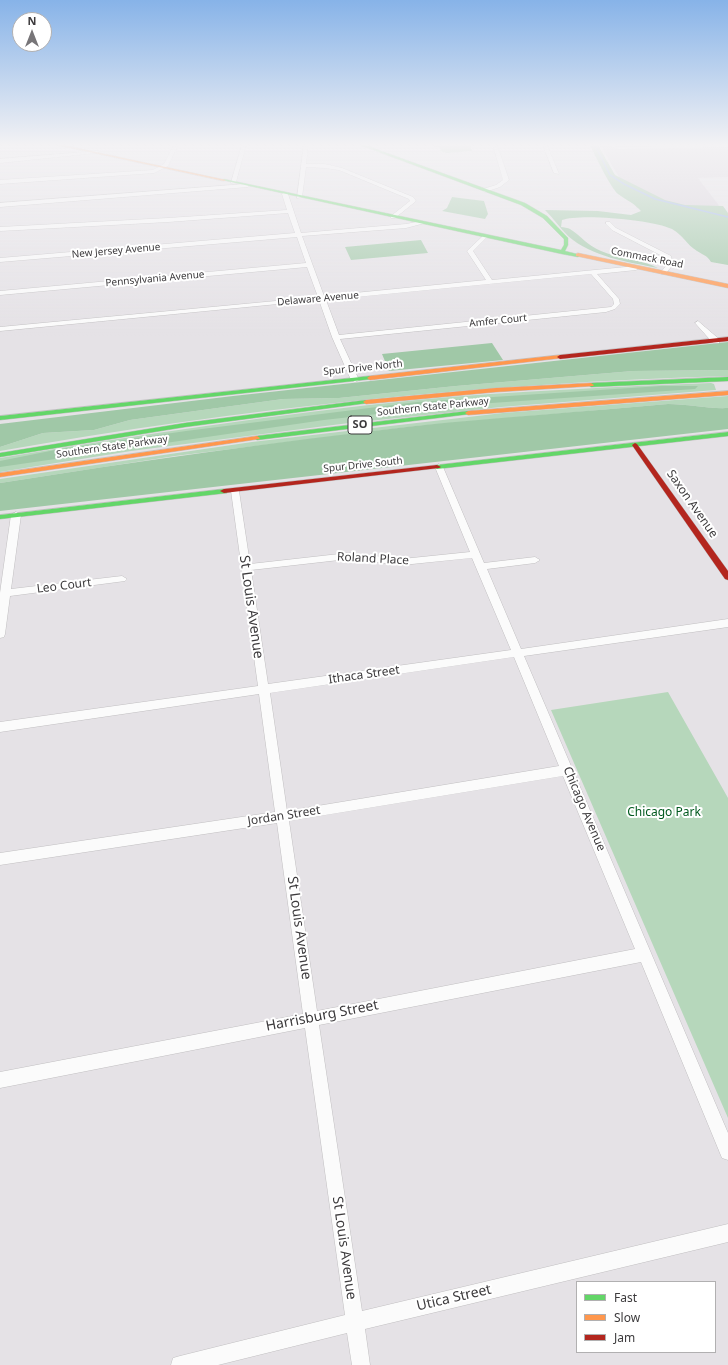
<!DOCTYPE html>
<html>
<head>
<meta charset="utf-8">
<style>
	body { margin:0 }
	#map { position:relative; width:728px; height:1365px; overflow:hidden; background:#e5e2e6; font-family:"Noto Sans",sans-serif }
	canvas { display:block }
	.legend { position:absolute; left:576px; top:1281px; width:140px; height:72px; box-sizing:border-box; background:#fff; border:1px solid #b1b0b1; margin:0; padding:5px 7px; list-style:none; font-size:12px; color:#3c3a3c }
	.legend li { display:flex; align-items:center; gap:8px; height:20px }
	.legend b { width:20px; border:1px solid #b1b0b1 }
	.north { position:absolute; left:12px; top:12px; width:40px; height:40px; box-sizing:border-box; background:#fff; border:1px solid #b1b0b1; border-radius:50%; rotate:0deg; font-size:11px; font-weight:700; line-height:16px; text-align:center; color:#3c3a3c }
	.north::after { content:''; display:block; margin:auto; width:14px; height:18px; background:#777578; clip-path:polygon(50% 0,100% 100%,50% 72%,0 100%) }
</style>
</head>
<body>
<div id="map">
<canvas width="728" height="1365"></canvas>
<ul class="legend">
<li><b style="height:5px;background:#63d668"></b>Fast</li>
<li><b style="height:5px;background:#ff974d"></b>Slow</li>
<li><b style="height:5px;background:#b3261e"></b>Jam</li>
</ul>
<div class="north">N</div>
</div>
<script>
const ctx = document.querySelector('canvas').getContext('2d');
ctx.lineJoin = 'round';
function fill(path, color) { ctx.fillStyle = color; ctx.fill(path, 'evenodd'); }
function stroke(path, color, width, dash) { ctx.strokeStyle = color; ctx.lineWidth = width; ctx.lineCap = dash ? 'butt' : 'round'; ctx.setLineDash(dash || []); ctx.stroke(path); }
function write(font, color, halo, rows, align = 'center') {
  ctx.font = font + ' "Noto Sans",sans-serif'; ctx.lineWidth = 4; ctx.setLineDash([]); ctx.textBaseline = 'middle'; ctx.strokeStyle = halo; ctx.fillStyle = color; for (const [text, x, y, turn = 0] of rows) {
    ctx.save(); ctx.translate(x, y); ctx.rotate((+turn || 0) * Math.PI / 180); ctx.textAlign = isNaN(turn) ? turn : align; if (halo) ctx.strokeText(text, 0, 0); ctx.fillText(text, 0, 0); ctx.restore();
  }
}
fill(new Path2D(`
	M600,145H728V177L698,178L721,208H637Z`), '#d8d1d9');
fill(new Path2D(`
	M728,370V376C484,383 241,408 0,451V447L43,433L94,430L130,420L283,399L339,398L456,386L633,371Z
	M711,383L714,384L716,390L501,407L341,424L131,451L0,472V458C138,435 277,414 417,400C515,391 613,387 711,383Z
	M728,396V408C708,409 688,404 668,404L417,426L175,456L0,483V479L252,442L503,413Z
	M668,692L728,798V1118L551,710Z`), '#b6d7bb');
fill(new Path2D(`
	M431,145H470L472,151L447,153L439,151L441,150L440,148Z
	M590,145H598L615,175L665,200L685,205L723,206L728,213V265L711,262C707,255 703,255 697,251C687,245 683,235 672,229C654,220 580,213 562,220L561,227C564,227 568,228 570,229C580,235 588,246 601,251C620,259 641,259 658,268C628,262 592,257 568,236C560,228 553,218 545,210L598,211L631,215L641,211C633,202 626,200 618,194C610,187 595,155 590,145Z
	M452,197L484,201L488,214L485,219L442,211L447,208Z
	M421,240L428,253L351,260L345,247Z
	M728,342V370L633,371L456,386L339,398L283,399L130,420L94,430L43,433L0,447V424L233,396Z
	M492,343L503,360L389,371L382,354Z
	M661,386H698L695,389L448,406L324,420L0,467V461L55,450L186,431L417,402Z
	M668,404C688,404 708,409 728,408V429L0,511V483C138,461 276,442 415,426C499,417 584,412 668,404Z`), '#a0c8a7');
stroke(new Path2D(`
	M595,145L610,175L624,184L655,199L728,217`), '#97b2e7', 1.5);
const street = new Path2D(`
	M174,145H178L168,166L154,173L0,184V180L153,170L164,164Z
	M242,145H246L236,182L231,183Z
	M304,145H308L306,164H325L342,168L413,197L416,201L395,218H391V216L410,201L409,199L339,170L325,168L306,167L302,197L297,198Z
	M493,145H497L509,180L500,187L485,192L483,191V189L496,185L503,180Z
	M543,145H547L559,174L554,173Z
	M609,145L618,147L728,145V147L617,149Z
	M98,151V153H96L0,163V159Z
	M246,184L249,186L248,187L0,207V203Z
	M285,192L288,194L301,233L406,224L422,221L425,223L406,228L302,236L324,296L486,280L467,251L485,234L488,236L473,251L492,280L636,266L639,268L636,270L597,274L619,299L620,304L615,309L606,312L340,339L359,380L355,382L351,380L332,337L319,300L0,331V327L318,297L307,267L0,295V291L306,263L297,237L0,262V258L295,233L288,213L168,222L0,231V227L168,218L287,210L282,194ZM591,274L613,299L614,304L611,307L339,335L326,300Z
	M606,222H610L616,228L671,256L672,266L665,274H661L660,273L666,266V258L612,230L606,224Z
	M698,321L719,339V343H713L696,324L695,323Z
	M439,464L443,467L484,563L535,557L540,560L535,563L487,569L521,649L728,619V627L524,656L728,1133V1160L722,1158L641,962L319,1025L362,1311L728,1224V1242L365,1329L370,1365H352L347,1333L218,1365H171L173,1358L180,1356L345,1315L305,1028L0,1088V1072L303,1014L277,823L0,865V853L275,812L259,694L0,732V722L258,686L231,491L232,489L235,488L239,491L250,564L348,553L402,559L470,552L435,467ZM472,558L511,650L268,684L251,570L348,559L402,565ZM514,657L559,766L287,811L270,693ZM563,776L635,949L317,1011L289,821Z
	M16,512L21,515L11,589L122,576L127,579L125,581L10,596L5,634L4,637L0,638V593L11,515Z`);
const fast = new Path2D(`
	M360,145H365L525,203L547,216L568,238V245L565,251L581,255L578,257L562,254L222,180L224,179L561,250L564,245V239L543,218L521,205Z
	M370,376L372,377V379L0,420V416Z
	M728,377V381L591,387L588,385L591,383Z
	M366,400L368,401V403L185,427L0,457V453L185,423Z
	M468,411L470,412V414L257,440L254,438L257,436Z
	M728,432V436L437,469L433,467L437,465Z
	M224,489L228,491L227,493L0,519V515Z`);
const slow = new Path2D(`
	M57,145H63L226,180L224,181Z
	M578,253L728,284V288L576,256V254Z
	M560,355L562,356V358L370,380L367,378L370,376Z
	M591,383L594,385L593,386L496,392L366,404L363,402L366,400L496,388Z
	M728,391V395L468,415L465,413L468,411Z
	M257,436L260,438L259,439L0,477V473Z`);
const jam = new Path2D(`
	M728,337V341L560,359L557,357L560,355Z
	M635,443L637,444L728,571V580L725,579L632,445Z
	M437,465L441,467L439,468L224,493L220,491L224,489Z`);
stroke(street, '#c1bfc1', 1);
stroke(fast, '#c1bfc1', 1);
stroke(slow, '#c1bfc1', 1);
stroke(jam, '#c1bfc1', 1);
fill(street, '#fbfbfb');
fill(fast, '#63d668');
fill(slow, '#ff974d');
fill(jam, '#b3261e');
const sky = ctx.createLinearGradient(0, 0, 0, 336);
sky.addColorStop(0, '#87b3e8');
sky.addColorStop(0.43, '#f3f2f4');
sky.addColorStop(1, '#f3f2f400');
ctx.fillStyle = sky;
ctx.fillRect(0, 0, 728, 336);
write('10px', '#3c3a3c', '#fff', [
	["New Jersey Avenue",116,251,-5],
	["Commack Road",647,258,11],
	["Pennsylvania Avenue",155,279,-5],
	["Delaware Avenue",318,299,-5],
	["Amfer Court",498,321,-6],
	["Spur Drive North",363,368,-6],
	["Southern State Parkway",433,407,-6],
	["Southern State Parkway",112,447,-8],
	["Spur Drive South",363,465,-6]
]);
for (const [x, y, w] of [
	[360,425,24]
]) { const box = new Path2D(); box.roundRect(x - w / 2, y - 9, w, 18, 3); ctx.fillStyle = '#fff'; ctx.fill(box); stroke(box, '#3c3a3c', 1); }
write('bold 11px', '#3c3a3c', null, [
	["SO",360,425]
]);
write('12px', '#3c3a3c', '#fff', [
	["Saxon Avenue",692,504,55],
	["Roland Place",373,559,3],
	["Leo Court",64,586,-7],
	["Ithaca Street",364,675,-8],
	["Chicago Avenue",584,809,67],
	["Jordan Street",284,816,-9]
]);
write('12px', '#00591e', '#fff', [
	["Chicago Park",664,813]
]);
write('14px', '#3c3a3c', '#fff', [
	["St Louis Avenue",251,607,82],
	["St Louis Avenue",299,928,82],
	["Harrisburg Street",322,1016,-11],
	["St Louis Avenue",344,1248,82],
	["Utica Street",454,1298,-13]
]);
</script>
</body>
</html>
